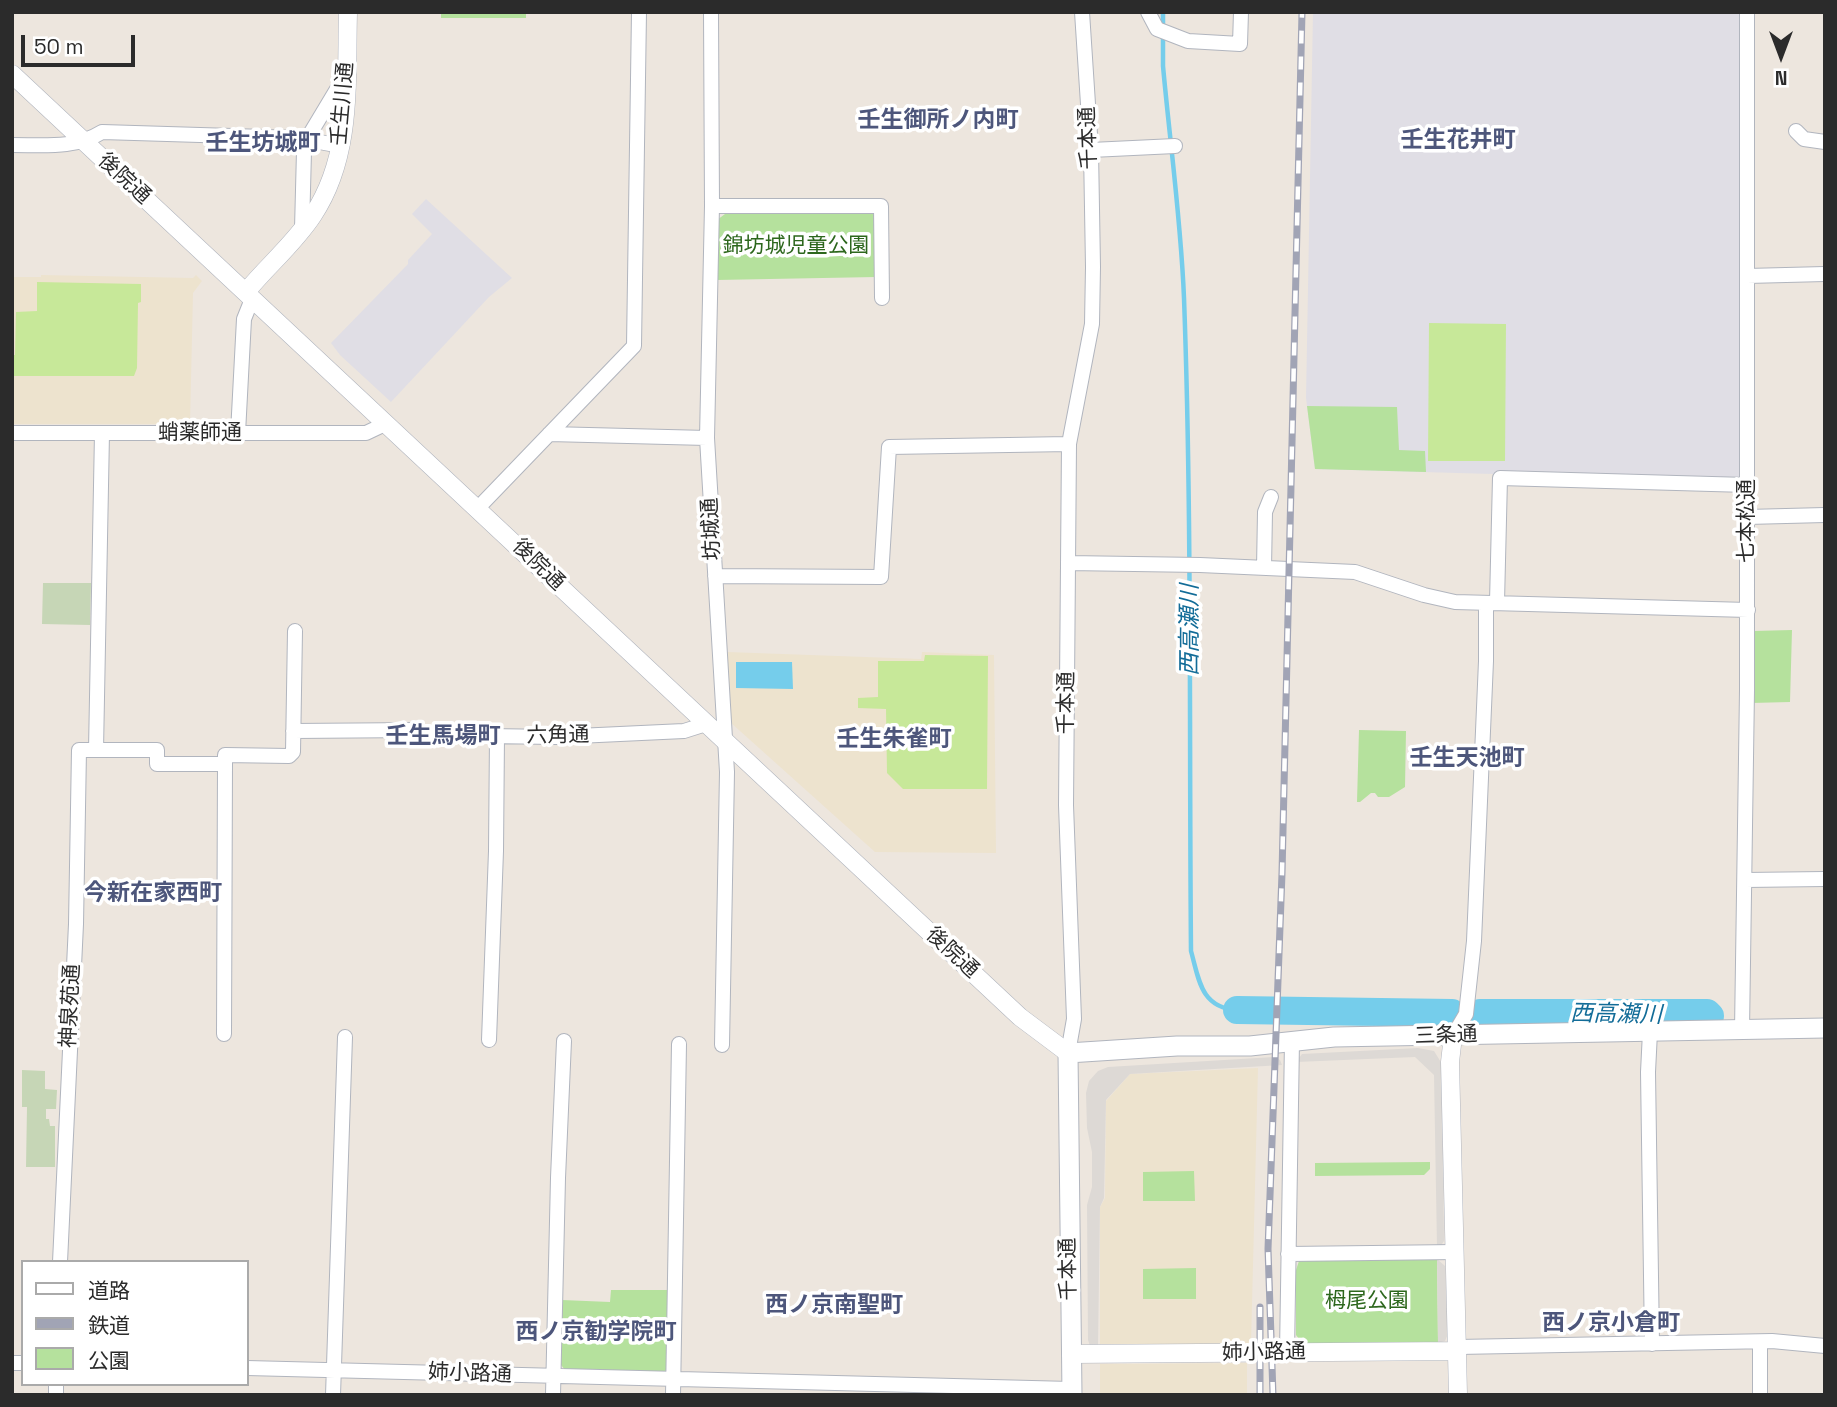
<!DOCTYPE html>
<html>
<head>
<meta charset="utf-8">
<style>
	body { margin:0 }
	#map { position:relative; width:1837px; height:1407px; overflow:hidden; background:#ede6de; font-family:"Space Grotesk","Noto Sans JP",sans-serif }
	canvas { display:block }
	.frame { position:absolute; inset:0; border:14px solid #2b2b2b; pointer-events:none }
	.legend { position:absolute; left:21px; top:1260px; width:228px; height:126px; box-sizing:border-box; background:#fff; border:2px solid #aaa; margin:0; padding:9px 12px; list-style:none; font-size:21px; color:#2b2b2b }
	.legend li { display:flex; align-items:center; gap:14px; height:35px }
	.legend b { width:35px; border:2px solid #aaa }
	.north { position:absolute; left:1746px; top:21px; width:70px; height:70px; -webkit-text-stroke:5px #fff; paint-order:stroke; rotate:180deg; font-size:19px; font-weight:700; line-height:28px; text-align:center; color:#2b2b2b }
	.north::after { content:''; display:block; margin:auto; width:24px; height:32px; background:#2b2b2b; clip-path:polygon(50% 0,100% 100%,50% 72%,0 100%) }
	.scale { position:absolute; left:21px; top:35px; width:114px; height:32px; box-sizing:border-box; border:4px solid #2b2b2b; border-top:0; padding-left:9px; font-size:21px; line-height:24px; white-space:nowrap; color:#2b2b2b; -webkit-text-stroke:5px #fff; paint-order:stroke }
</style>
</head>
<body>
<div id="map">
<canvas width="1837" height="1407"></canvas>
<div class="frame"></div>
<ul class="legend">
<li><b style="height:9px;background:#fff"></b>道路</li>
<li><b style="height:9px;background:#a1a4b5"></b>鉄道</li>
<li><b style="height:19px;background:#b5e19d"></b>公園</li>
</ul>
<div class="north">N</div>
<div class="scale">50 m</div>
</div>
<script>
const ctx = document.querySelector('canvas').getContext('2d');
ctx.lineJoin = 'round';
function fill(path, color) { ctx.fillStyle = color; ctx.fill(path, 'evenodd'); }
function stroke(path, color, width, dash) { ctx.strokeStyle = color; ctx.lineWidth = width; ctx.lineCap = dash ? 'butt' : 'round'; ctx.setLineDash(dash || []); ctx.stroke(path); }
function write(font, color, halo, rows, align = 'center') {
  ctx.font = font + ' "Space Grotesk","Noto Sans JP",sans-serif'; ctx.lineWidth = 7; ctx.setLineDash([]); ctx.textBaseline = 'middle'; ctx.strokeStyle = halo; ctx.fillStyle = color; for (const [text, x, y, turn = 0] of rows) {
    ctx.save(); ctx.translate(x, y); ctx.rotate((+turn || 0) * Math.PI / 180); ctx.textAlign = isNaN(turn) ? turn : align; if (halo) ctx.strokeText(text, 0, 0); ctx.fillText(text, 0, 0); ctx.restore();
  }
}
fill(new Path2D(`
	M1313,12H1742V481L1315,469L1306,398Z
	M426,199L512,278L489,297L391,402L340,355L331,343L408,264V260L432,234L412,214Z`), '#e0dee5');
fill(new Path2D(`
	M41,275L193,278L196,275L202,281L193,293L190,424H12V277H41Z
	M727,652L921,659L922,652L994,655L996,853L875,852L730,722Z
	M1258,1068L1251,1344H1100V1207L1105,1198L1106,1101L1130,1074Z
	M1247,1363V1395H1100V1364Z`), '#ede3ce');
fill(new Path2D(`
	M441,12H526V18H441Z
	M872,212L877,220L876,277L716,280L717,220L725,214Z
	M1307,406L1397,407L1399,450L1425,451L1426,472L1315,469Z
	M1792,630L1790,702L1751,703L1753,631Z
	M1359,730L1406,731L1405,787L1389,797H1378L1375,793H1371L1360,802H1357Z
	M1430,1162V1169L1424,1175L1315,1176V1163Z
	M1194,1171L1195,1201H1143V1172Z
	M1437,1259L1438,1343H1302L1296,1335V1270L1299,1261Z
	M1196,1268V1299H1143V1269Z
	M611,1290H670L669,1367L664,1372L566,1371L561,1365L562,1300L610,1302Z`), '#b5e19d');
fill(new Path2D(`
	M43,583H91L90,625L42,624Z
	M22,1070L45,1071V1089L57,1090L56,1109H46V1119H49L50,1126H55V1167H26L27,1107H22Z`), '#c6d6b6');
fill(new Path2D(`
	M37,282L141,284V302L138,303L137,368L134,376H12V355H15L16,312L37,311Z
	M1429,323L1506,324L1505,461H1428Z
	M925,655L988,656L987,789H903L887,773L886,709L858,708V698L878,697V661H924Z`), '#c7e899');
fill(new Path2D(`
	M1418,1048L1434,1051L1442,1064L1444,1241L1440,1247H1437L1434,1075L1415,1057L1296,1062L1302,1054Z
	M1274,1057L1280,1060L1282,1065L1130,1074L1106,1100L1104,1198L1100,1207L1098,1347L1090,1346L1088,1340L1087,1205L1092,1187V1152L1087,1128L1086,1093L1089,1081L1098,1071L1108,1067Z
	M1437,1259L1445,1266L1448,1334L1445,1341L1438,1343Z`), '#ddd9d5');
fill(new Path2D(`
	M736,662H792L793,689L736,688Z`), '#75cdeb');
stroke(new Path2D(`
	M1163,27V12
	M1163,35V66C1170,143 1181,221 1184,298C1192,516 1189,733 1191,951C1199,980 1201,1008 1237,1010`), '#75cdeb', 4.5);
stroke(new Path2D(`
	M1237,1010L1452,1013
	M1480,1013H1707L1710,1016`), '#75cdeb', 28);
const minor = new Path2D(`
	M711,12L712,206L707,438L727,772L722,1045
	M1148,12L1157,29L1188,41L1240,44L1241,12
	M1796,131L1804,139L1825,142
	M12,145C44,145 75,149 102,132L298,138L341,146
	M1091,150L1175,146
	M712,206H881L882,298
	M302,229L304,151L307,139L346,74
	M1747,276L1825,274
	M12,433H366L385,424
	M238,433L244,319L252,299
	M549,434L707,438
	M478,508L634,346L639,12
	M1747,517L1825,515
	M1068,563L1200,565L1355,572L1424,595L1455,602L1748,610
	M1264,568L1265,512L1271,497
	M715,576L881,577L889,447L1069,444
	M1497,602L1500,478L1747,485
	M293,731L418,730L419,735L556,737L684,731L706,724
	M96,750L102,433
	M1745,880L1825,879
	M1742,1030L1747,690V12
	M1650,1032L1648,1072L1652,1344
	M224,1034L225,764
	M1453,1036L1466,1014L1474,941L1486,661V603
	M489,1040L496,851L497,736
	M1068,1053L1074,1019L1066,805L1069,444L1092,324L1093,267L1091,150L1082,12
	M1288,1254L1456,1252
	M60,1262L76,924L79,750H157V764H225V755L289,756L293,752L295,631
	M1760,1342V1395
	M1458,1347L1772,1341L1825,1346
	M1287,1352L1292,1041
	M12,1363H23
	M247,1368L1071,1389
	M56,1395V1384
	M333,1395L345,1037
	M553,1395L558,1178L564,1041
	M673,1395L679,1044`);
const tertiary = new Path2D(`
	M12,74L1020,1017L1068,1053
	M246,292C267,266 294,244 313,215C353,155 346,81 348,12
	M1453,1036L1450,1062L1458,1395
	M1071,1354L1458,1351`);
const secondary = new Path2D(`
	M1072,1395L1068,1053L1177,1046H1250L1334,1037L1825,1028`);
stroke(minor, '#b1b5be', 16);
stroke(tertiary, '#b1b5be', 19);
stroke(secondary, '#b1b5be', 21);
stroke(minor, '#fff', 14);
stroke(tertiary, '#fff', 18);
stroke(secondary, '#fff', 19);
const rail = new Path2D(`
	M1260,1395V1307
	M1273,1395L1268,1249L1282,873L1302,12`);
stroke(rail, '#a1a4b5', 7);
stroke(rail, '#fff', 4.5, [13]);
write('21px', '#2b2b2b', '#fff', [
	["壬生川通",343,104,-85],
	["千本通",1089,138,-92],
	["後院通",124,179,43],
	["蛸薬師通",200,433],
	["七本松通",1747,521,-90],
	["坊城通",712,529,-93],
	["後院通",538,565,44],
	["千本通",1067,703,-89],
	["六角通",558,736,-1],
	["後院通",952,953,43],
	["神泉苑通",71,1006,-87],
	["三条通",1446,1036,-2],
	["千本通",1069,1269,-91],
	["姉小路通",1264,1353,-1],
	["姉小路通",470,1374,2]
]);
write('21px', '#2d671d', '#fff', [
	["錦坊城児童公園",796,246],
	["栂尾公園",1367,1301]
]);
write('bold 23px', '#4d567b', '#fff', [
	["壬生御所ノ内町",938,121],
	["壬生花井町",1458,141],
	["壬生坊城町",263,144],
	["壬生馬場町",443,737],
	["壬生朱雀町",894,740],
	["壬生天池町",1467,759],
	["今新在家西町",153,894],
	["西ノ京南聖町",834,1306],
	["西ノ京小倉町",1611,1324],
	["西ノ京勧学院町",596,1333]
]);
write('italic 23px', '#126c98', '#fff', [
	["西高瀬川",1191,630,-90],
	["西高瀬川",1616,1015,1]
]);
</script>
</body>
</html>
